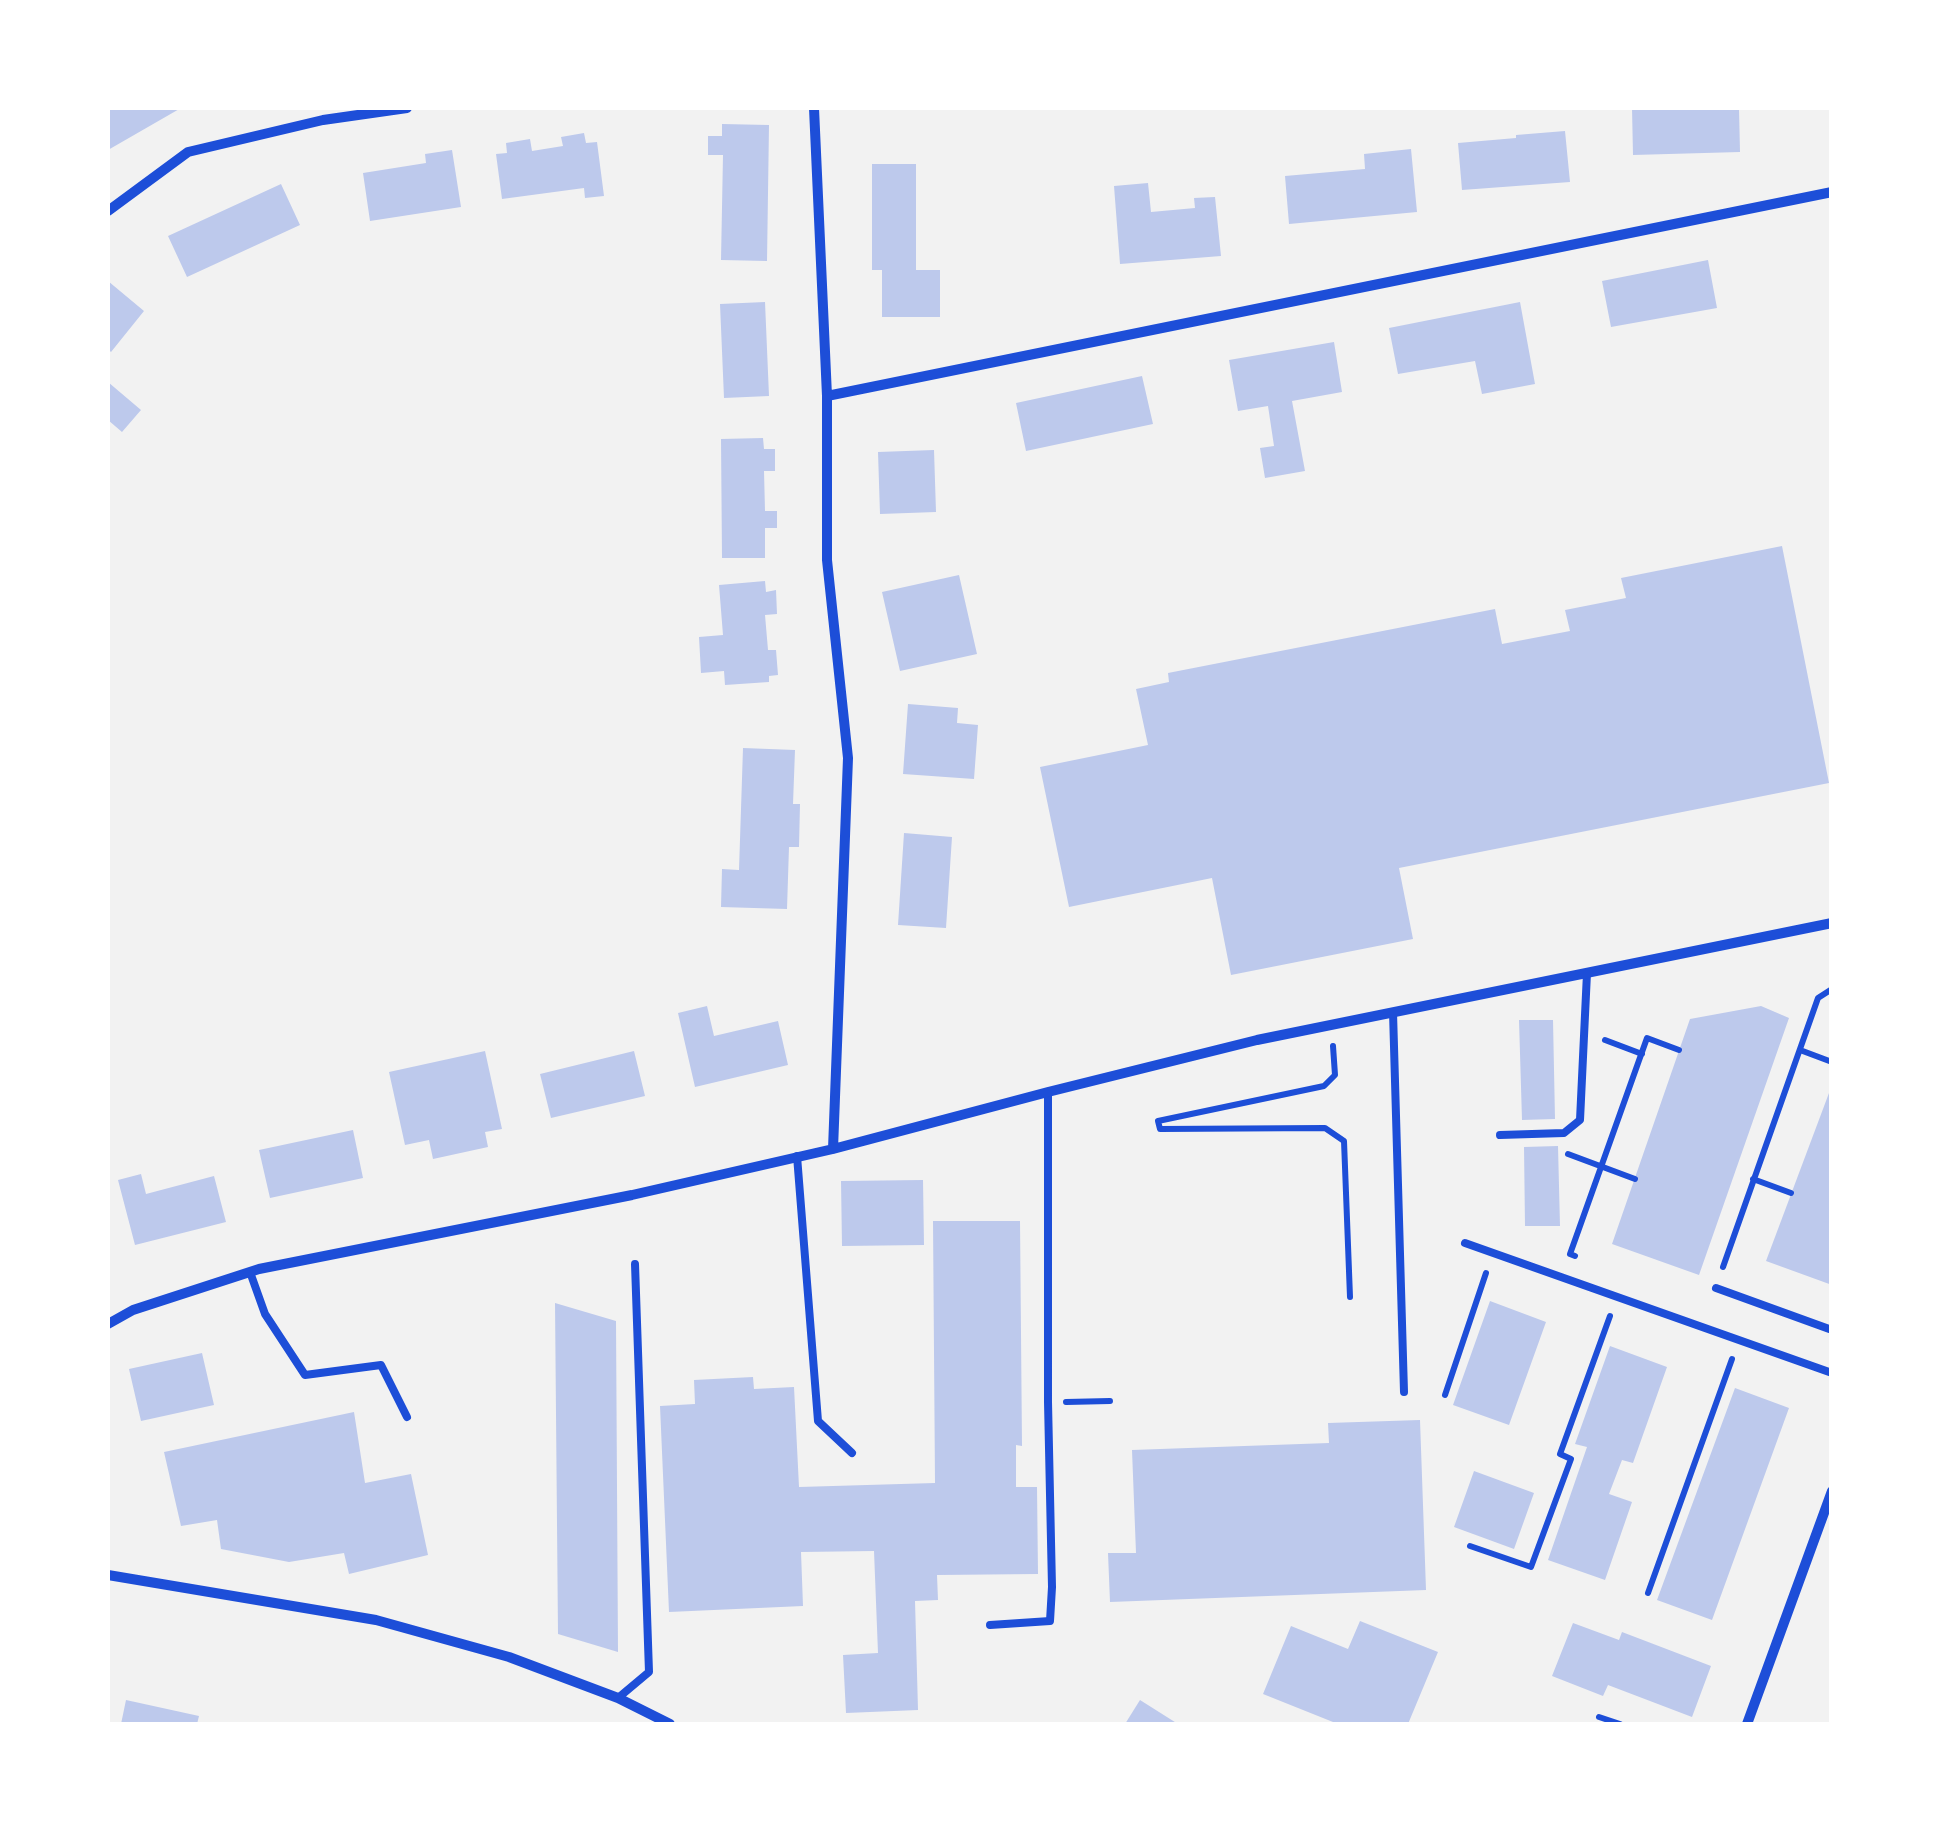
<!DOCTYPE html>
<html>
<head>
<meta charset="utf-8">
<style>
	body { margin:0 }
	#map { position:relative; width:1939px; height:1832px; overflow:hidden; background:#f2f2f2; font-family:"Roboto Condensed",sans-serif }
	canvas { display:block }
	.frame { position:absolute; inset:0; border:110px solid #fff; pointer-events:none }
</style>
</head>
<body>
<div id="map">
<canvas width="1939" height="1832"></canvas>
<div class="frame"></div>
</div>
<script>
const ctx = document.querySelector('canvas').getContext('2d');
ctx.lineJoin = 'round';
function fill(path, color) { ctx.fillStyle = color; ctx.fill(path, 'evenodd'); }
function stroke(path, color, width, dash) { ctx.strokeStyle = color; ctx.lineWidth = width; ctx.lineCap = dash ? 'butt' : 'round'; ctx.setLineDash(dash || []); ctx.stroke(path); }
fill(new Path2D(`
	M108,108H181L108,150Z
	M1632,108H1739L1740,152L1633,155Z
	M722,124L769,125L767,261L721,260L723,155H708V136H722Z
	M1565,131L1570,182L1462,190L1458,143L1516,138V135Z
	M584,133L586,143L597,142L604,196L585,198L584,188L502,199L496,154L507,153L506,143L530,139L532,151L563,146L561,137Z
	M1411,149L1417,212L1289,224L1285,176L1365,169L1364,154Z
	M452,150L461,207L370,221L363,173L426,163L425,154Z
	M872,164H916V270H940V317H882V270H872Z
	M1148,183L1151,212L1195,208L1194,198L1215,197L1221,256L1120,264L1114,186Z
	M281,184L300,225L187,277L168,236Z
	M1708,260L1717,308L1611,327L1602,281Z
	M108,281L144,311L111,352L108,349Z
	M765,302L769,396L724,398L720,304Z
	M1520,302L1535,384L1482,394L1475,361L1398,374L1389,328Z
	M1334,342L1342,392L1292,401L1305,471L1265,478L1260,448L1274,446L1268,406L1238,411L1229,360Z
	M1142,376L1153,424L1026,451L1016,403Z
	M108,382L141,410L122,432L108,420Z
	M763,438L764,449H775V471H764L765,511H777V528H765V558H722L721,439Z
	M934,450L936,512L880,514L878,452Z
	M1782,546L1829,783L1399,868L1413,939L1231,975L1212,878L1069,907L1040,767L1148,745L1136,689L1169,682L1168,673L1495,609L1502,644L1570,631L1565,610L1626,598L1621,578Z
	M959,575L977,654L900,671L882,592Z
	M765,581L766,592L776,590L777,614L765,615L768,650H776L778,675L769,676V682L725,685L724,671L701,673L699,637L723,635L719,585Z
	M908,704L958,708L957,723L978,725L974,779L903,774Z
	M743,748L795,750L793,804H800L799,847H789L787,909L721,907L722,869L739,870Z
	M904,833L952,837L946,928L898,925Z
	M707,1006L714,1036L778,1021L788,1065L695,1087L678,1013Z
	M1761,1006L1789,1018L1699,1275L1612,1244L1690,1019Z
	M1519,1020H1553L1555,1119L1522,1120Z
	M485,1051L502,1129L485,1132L488,1147L433,1159L429,1140L405,1145L389,1072Z
	M634,1051L645,1096L551,1118L540,1074Z
	M1832,1085V1285L1766,1261Z
	M353,1130L363,1178L270,1198L259,1150Z
	M1558,1146L1560,1226H1525L1524,1147Z
	M141,1174L146,1194L214,1176L226,1222L135,1245L118,1180Z
	M923,1180L924,1245L842,1246L841,1181Z
	M933,1221H1020L1022,1446L1016,1445V1487H1037L1038,1574L937,1575L938,1600L915,1601L918,1710L846,1713L843,1655L878,1653L874,1551L801,1552L803,1606L669,1612L660,1406L695,1404L694,1380L753,1377L754,1389L794,1387L799,1487L935,1483Z
	M1490,1301L1546,1322L1509,1425L1453,1405Z
	M555,1303L616,1321L618,1652L558,1634Z
	M1610,1346L1667,1367L1633,1463L1622,1460L1609,1494L1632,1502L1605,1580L1548,1560L1587,1447L1575,1444Z
	M202,1353L214,1405L141,1421L129,1369Z
	M1735,1388L1789,1408L1712,1620L1657,1600Z
	M354,1412L365,1483L411,1474L428,1555L349,1574L344,1553L289,1562L221,1549L217,1520L181,1526L164,1452Z
	M1420,1420L1426,1590L1110,1602L1108,1553H1136L1132,1450L1329,1443L1328,1423Z
	M1474,1471L1534,1493L1514,1549L1454,1527Z
	M1360,1621L1438,1652L1408,1724H1338L1263,1694L1291,1626L1348,1649Z
	M1573,1623L1619,1640L1622,1632L1711,1666L1692,1717L1608,1685L1603,1696L1552,1676Z
	M126,1700L199,1716L197,1724H121Z
	M1140,1700L1178,1724H1125Z`), '#bdc9ec');
stroke(new Path2D(`
	M1605,1040L1642,1054
	M1333,1046L1335,1075L1324,1086L1158,1121L1160,1129L1325,1128L1344,1141L1350,1297
	M1800,1050L1832,1062
	M1568,1154L1635,1179
	M1753,1179L1791,1193
	M1575,1256L1570,1254L1647,1038L1679,1050
	M1723,1267L1818,998L1832,989
	M1445,1395L1486,1273
	M1066,1402L1110,1401
	M1470,1546L1531,1567L1571,1459L1560,1454L1610,1316
	M1648,1593L1732,1359
	M1599,1717L1620,1724`), '#1d4ed8', 6);
stroke(new Path2D(`
	M1393,1012L1404,1392
	M1500,1135L1564,1133L1580,1120L1587,973
	M797,1156L818,1421L852,1453
	M1465,1243L1832,1373
	M250,1272L265,1314L305,1375L381,1365L407,1417
	M1716,1288L1832,1330
	M990,1625L1050,1621L1052,1587L1048,1402V1092
	M618,1698L649,1672L635,1264`), '#1d4ed8', 8);
stroke(new Path2D(`
	M814,108L827,396V560L848,758L833,1149
	M108,211L188,152L323,120L407,108
	M827,396L1832,192
	M108,1324L133,1310L259,1269L632,1195L833,1149L1048,1092L1257,1040L1832,923
	M108,1575L376,1620L509,1657L618,1698L670,1724
	M1747,1724L1832,1491`), '#1d4ed8', 10);
</script>
</body>
</html>
